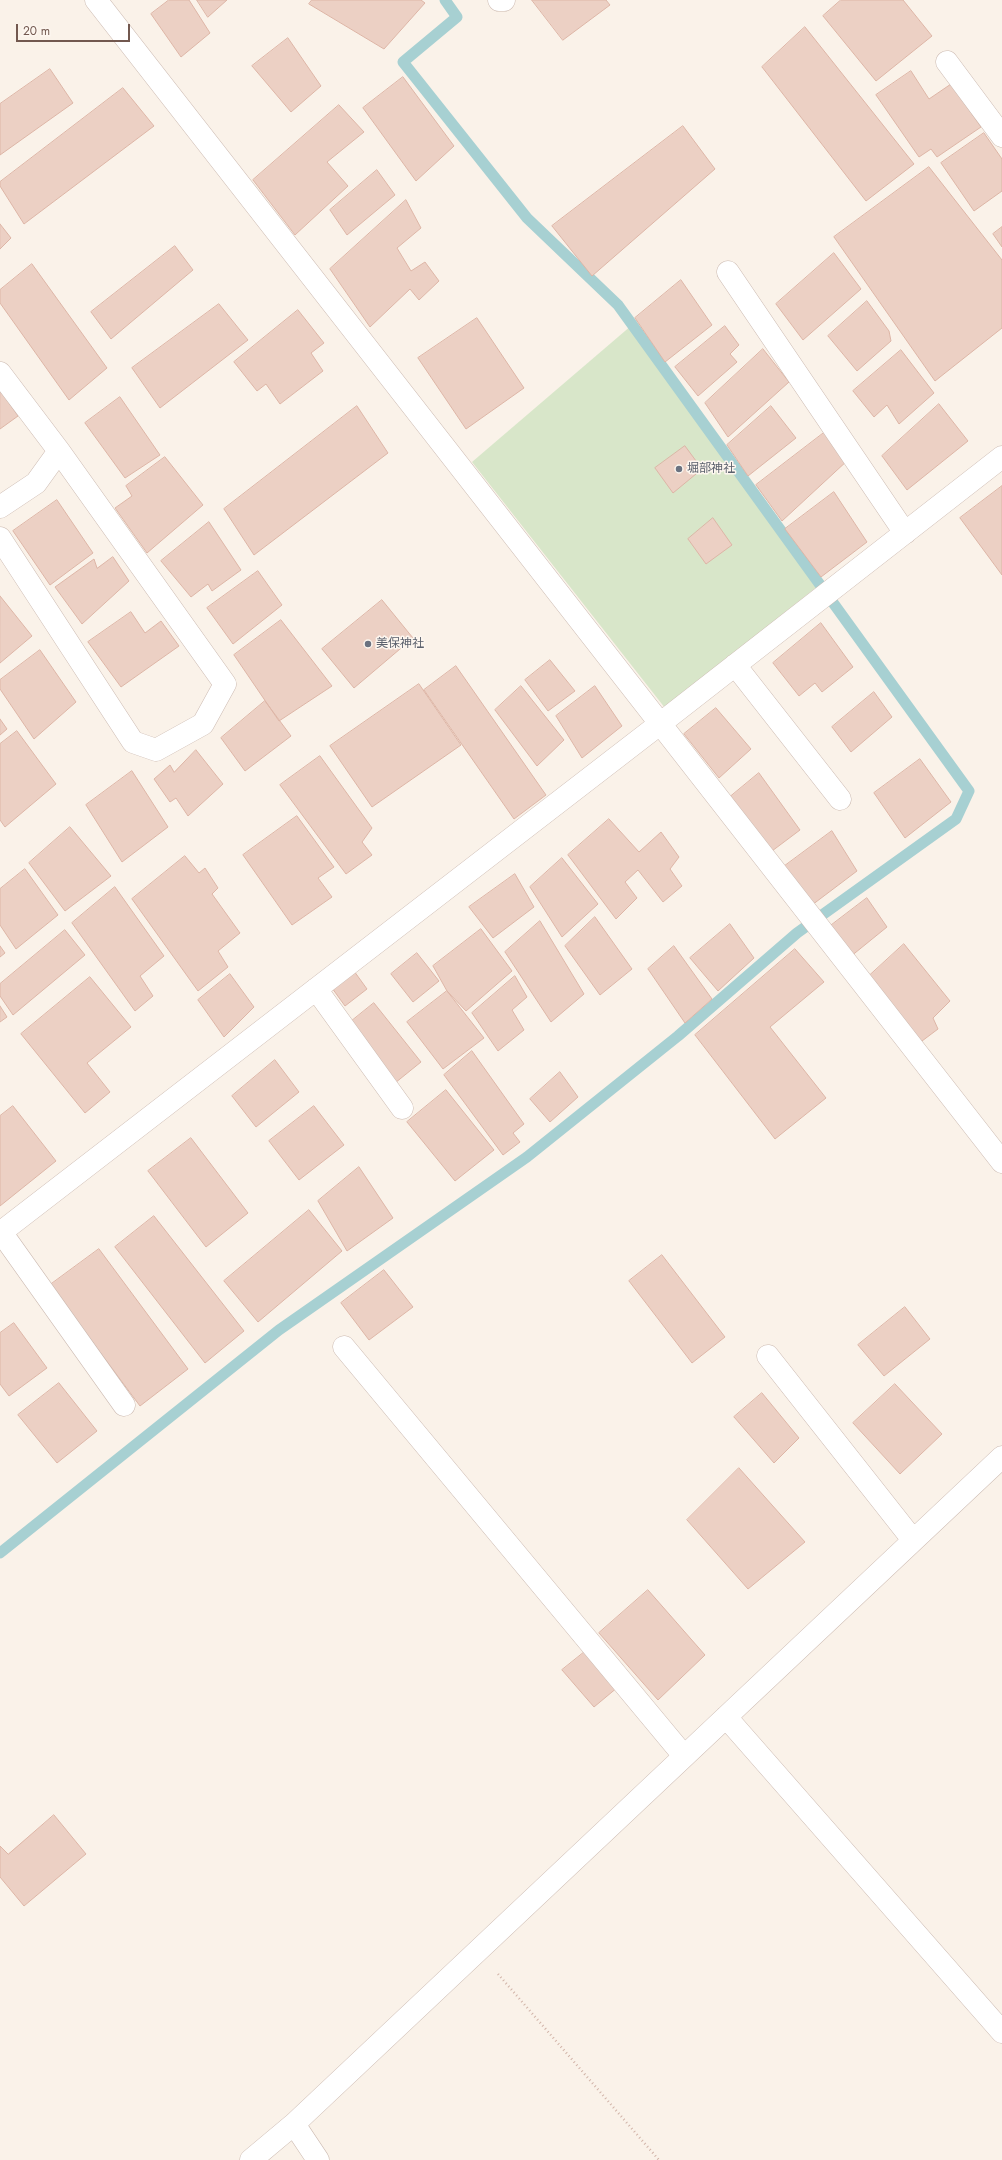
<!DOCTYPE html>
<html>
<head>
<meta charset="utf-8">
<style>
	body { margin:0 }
	#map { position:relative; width:1002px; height:2160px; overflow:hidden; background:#faf2e9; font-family:Jost,sans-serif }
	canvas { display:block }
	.scale { position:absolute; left:16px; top:24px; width:114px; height:18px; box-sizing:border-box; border:2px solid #72584f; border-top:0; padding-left:5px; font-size:12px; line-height:14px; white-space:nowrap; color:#72584f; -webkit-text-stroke:3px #fdf6ef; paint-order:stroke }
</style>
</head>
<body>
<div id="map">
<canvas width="1002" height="2160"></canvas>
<div class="scale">20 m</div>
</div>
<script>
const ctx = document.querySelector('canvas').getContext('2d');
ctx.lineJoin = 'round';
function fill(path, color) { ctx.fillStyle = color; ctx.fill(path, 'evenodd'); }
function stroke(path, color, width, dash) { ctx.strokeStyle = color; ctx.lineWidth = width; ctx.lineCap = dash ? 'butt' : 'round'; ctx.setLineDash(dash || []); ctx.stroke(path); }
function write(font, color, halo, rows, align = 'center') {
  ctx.font = font + ' Jost,"Noto Sans JP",sans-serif'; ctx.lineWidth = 3; ctx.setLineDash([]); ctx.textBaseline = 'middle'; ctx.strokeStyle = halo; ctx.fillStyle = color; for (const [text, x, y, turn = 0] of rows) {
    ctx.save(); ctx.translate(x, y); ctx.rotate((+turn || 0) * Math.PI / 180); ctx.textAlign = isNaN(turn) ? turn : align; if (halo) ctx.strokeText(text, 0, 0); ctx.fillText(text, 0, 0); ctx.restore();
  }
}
fill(new Path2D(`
	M632,325L818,586L665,708L472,462Z`), '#d8e6c9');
stroke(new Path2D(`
	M0,1553L279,1330L527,1157L678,1036L797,933L956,819L969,791L618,305L527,218L403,62L457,17L445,0`), '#a7d0d2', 11);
const building = new Path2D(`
	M169,0H189L210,33L181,57L151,14Z
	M197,0H227L208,17Z
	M312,0H421L425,3L384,49L309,4Z
	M532,0H606L610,5L563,40Z
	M841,0H903L932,36L876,81L823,16Z
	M805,27L914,164L866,201L762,67Z
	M288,38L321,86L291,112L252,66Z
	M50,69L73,103L0,155V104Z
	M911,71L929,99L951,84L981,127L937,157L931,149L919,157L876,95Z
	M403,77L454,146L416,181L363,108Z
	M123,88L154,126L24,224L0,186V182Z
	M339,105L364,132L327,162L348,186L295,235L253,180Z
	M683,126L715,169L592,276L552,226Z
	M984,133L1002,159V191L974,211L941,163Z
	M929,167L1002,260V328L935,381L834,237Z
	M377,170L395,195L347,235L330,210Z
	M406,200L421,228L397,248L411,271L425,262L439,281L419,300L410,289L370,327L330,269Z
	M0,224L11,238L0,249Z
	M1002,227V247L993,234Z
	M175,246L193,270L111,339L91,312Z
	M834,253L861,289L803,340L776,304Z
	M32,264L107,368L69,400L0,303V290Z
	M681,280L712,325L665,362L635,318Z
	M867,301L889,331L891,341L857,371L828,336Z
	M219,304L248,340L160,408L132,368Z
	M298,310L324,343L311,353L323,371L280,404L266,384L257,391L234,362Z
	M477,318L524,388L466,429L418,358Z
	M725,326L739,345L730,354L737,362L698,396L675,367Z
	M763,349L789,382L728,437L705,403Z
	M901,350L934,393L899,424L887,405L874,417L853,391Z
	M0,390L18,416L0,429Z
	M120,397L160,455L125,478L85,423Z
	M939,404L968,441L907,490L882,456Z
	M357,406L388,453L254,555L224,509Z
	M771,406L796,438L748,476L727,445Z
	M825,432L848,460L782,521L756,485Z
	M685,446L702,469L673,493L655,468Z
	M165,457L203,505L147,553L115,508L132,496L126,486Z
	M1002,486V575L960,518Z
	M834,492L867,542L821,577L785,529Z
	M57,500L93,553L50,585L13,531Z
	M713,518L732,545L706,564L688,539Z
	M209,522L241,570L212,591L208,584L191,597L161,561Z
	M113,557L129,581L82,624L55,587L94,559L97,568Z
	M258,571L282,605L233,644L207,608Z
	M0,596L32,636L0,663Z
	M382,600L413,638L354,688L322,649Z
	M131,612L145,633L161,621L179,646L121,687L88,642Z
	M281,620L332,686L279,721L234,655Z
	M821,623L853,667L822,692L815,683L799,696L773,663Z
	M40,650L76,702L34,739L0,689V680Z
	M550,660L575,691L548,711L525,680Z
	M456,666L546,795L514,819L424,690Z
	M419,684L461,745L372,807L330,746Z
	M521,686L564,740L537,766L495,710Z
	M595,686L622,726L582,758L556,716Z
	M874,692L892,717L851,752L832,727Z
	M265,701L291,736L245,771L221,738Z
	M716,708L751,749L719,778L684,734Z
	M0,719L7,729L0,735Z
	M17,731L56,784L5,827L0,820V744Z
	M196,750L223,784L188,816L176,798L170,802L154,779L170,765L174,772Z
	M320,756L372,828L362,842L372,855L346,874L280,785Z
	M920,759L951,802L905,838L874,793Z
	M132,771L168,827L122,862L86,805Z
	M759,773L800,830L772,851L730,797Z
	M297,816L334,867L318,878L332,897L292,925L243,855Z
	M609,819L639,852L661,832L679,857L670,869L682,886L663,902L638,870L625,882L637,898L616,919L568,855Z
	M70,827L111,876L65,911L29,863Z
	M832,831L857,871L812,905L782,868Z
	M185,856L199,873L205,868L218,888L212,894L240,933L218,951L228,967L198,991L132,899Z
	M562,858L598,904L562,937L530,887Z
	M25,869L58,915L16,949L0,925V889Z
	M515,874L534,907L493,938L469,907Z
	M115,887L164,956L140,976L153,996L135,1011L72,923Z
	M867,898L887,927L850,957L829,927Z
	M595,917L632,969L600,995L565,946Z
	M540,921L584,994L551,1022L505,952Z
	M730,924L754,958L718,991L690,958Z
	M481,929L512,971L466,1011L447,991L433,966Z
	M65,930L85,955L13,1015L0,996V984Z
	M904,944L950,1001L933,1018L938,1029L918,1044L868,977Z
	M0,946L5,953L0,957Z
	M674,946L712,999L685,1023L648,969Z
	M795,949L824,982L770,1027L826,1098L775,1139L695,1035Z
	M417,953L439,981L413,1002L391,974Z
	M354,971L367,989L345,1006L332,988Z
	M230,974L254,1007L224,1037L198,1000Z
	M515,976L527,997L512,1010L524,1030L498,1051L472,1013Z
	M90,977L131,1027L87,1063L110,1092L85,1113L21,1034Z
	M447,991L484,1038L443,1069L407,1022Z
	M374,1003L421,1062L395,1083L348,1024Z
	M0,1006L7,1017L0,1022Z
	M472,1051L524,1124L513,1133L520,1142L503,1155L444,1075Z
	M275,1060L299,1092L256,1127L232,1096Z
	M560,1072L578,1097L550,1122L530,1099Z
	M446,1090L494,1150L455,1181L407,1122Z
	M13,1106L56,1161L0,1206V1116Z
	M314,1106L344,1145L299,1180L269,1141Z
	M191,1138L248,1213L206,1247L148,1171Z
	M359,1167L393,1218L347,1251L318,1201Z
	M309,1210L342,1251L258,1322L224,1281Z
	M154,1216L244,1331L205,1363L115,1247Z
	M99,1249L188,1369L140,1406L50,1285Z
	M662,1255L725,1337L692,1363L629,1281Z
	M384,1270L413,1307L369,1340L341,1303Z
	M905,1307L930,1339L884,1376L858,1345Z
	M14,1323L47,1368L9,1396L0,1384V1333Z
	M59,1383L97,1431L57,1463L18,1415Z
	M895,1384L942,1434L900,1474L853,1423Z
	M762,1393L799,1438L774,1463L734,1417Z
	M739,1468L805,1542L748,1589L687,1520Z
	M648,1590L705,1655L658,1700L599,1633Z
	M587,1650L618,1687L594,1707L562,1670Z
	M54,1815L86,1854L24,1906L0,1877V1846L8,1854Z`);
fill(building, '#ecd0c4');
stroke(building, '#ddb5a6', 1);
const minor = new Path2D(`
	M96,0L1002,1162
	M499,0H504
	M947,62L1002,136
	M728,272L905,533
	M0,373L59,451L36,483L0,507
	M0,538L133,742L156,750L203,724L225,684L59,451
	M735,665L840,799
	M316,989L402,1108
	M1,1232L124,1405
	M0,1233L661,723L1002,457
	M344,1347L684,1756
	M768,1356L913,1540
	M726,1717L1002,2032
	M294,2124L318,2160
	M251,2160L294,2124L1002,1457`);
stroke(minor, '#cbb9b0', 23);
stroke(new Path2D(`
	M498,1974L659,2160`), '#d1b3a7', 2.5, [1, 3]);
stroke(minor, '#fff', 22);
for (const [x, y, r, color] of [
	[679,469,4,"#6b7280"],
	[368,644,4,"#6b7280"]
]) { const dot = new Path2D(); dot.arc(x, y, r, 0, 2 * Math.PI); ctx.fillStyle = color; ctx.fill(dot); stroke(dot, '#fdf6ef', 1.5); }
write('12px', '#5b616d', '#fdf6ef', [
	["堀部神社",687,469],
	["美保神社",376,644]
], 'left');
</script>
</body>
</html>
